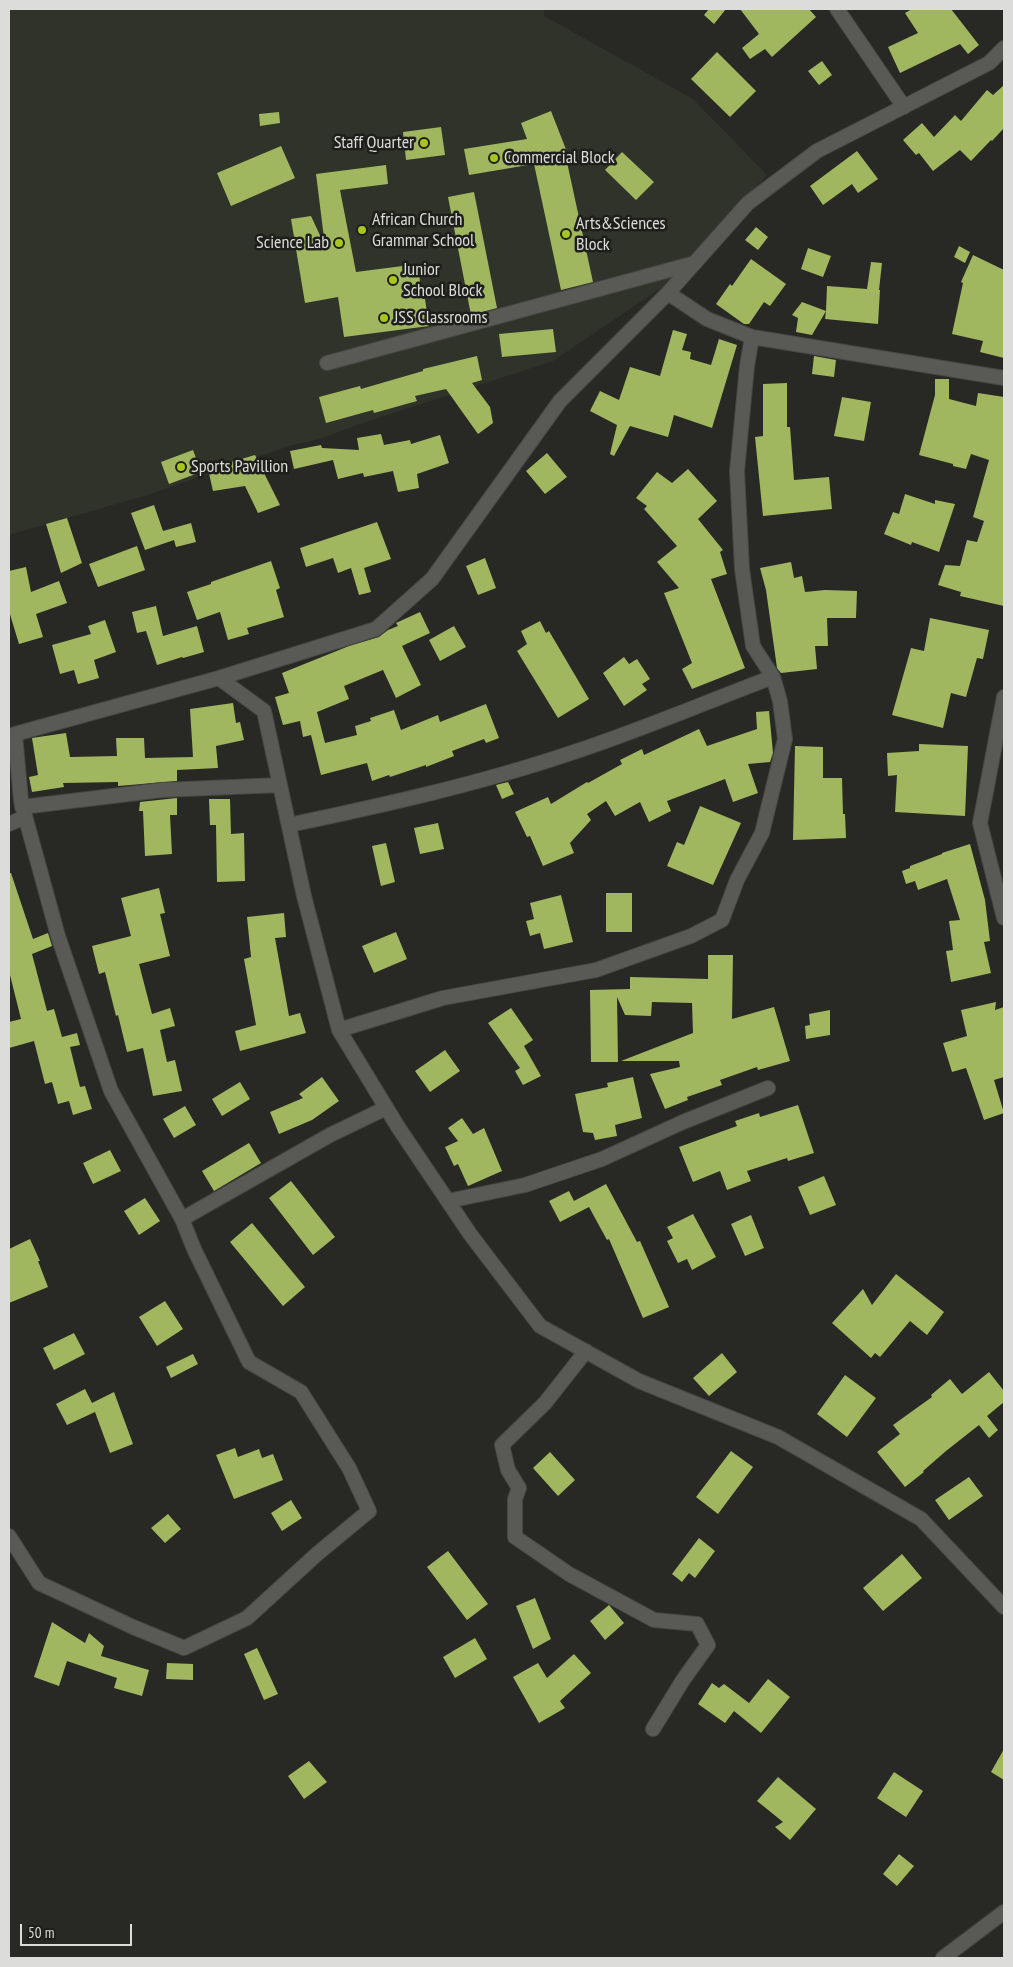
<!DOCTYPE html>
<html>
<head>
<meta charset="utf-8">
<style>
	body { margin:0 }
	#map { position:relative; width:1013px; height:1967px; overflow:hidden; background:#282925; font-family:"PT Sans Narrow",sans-serif }
	canvas { display:block }
	.frame { position:absolute; inset:0; border:10px solid #dcddda; pointer-events:none }
	.scale { position:absolute; left:20px; top:1924px; width:112px; height:22px; box-sizing:border-box; border:2px solid #dcddda; border-top:0; padding-left:6px; font-size:15px; line-height:18px; white-space:nowrap; color:#dcddda; -webkit-text-stroke:4px #1e1f1b; paint-order:stroke }
</style>
</head>
<body>
<div id="map">
<canvas width="1013" height="1967"></canvas>
<div class="frame"></div>
<div class="scale">50 m</div>
</div>
<script>
const ctx = document.querySelector('canvas').getContext('2d');
ctx.lineJoin = 'round';
function fill(path, color) { ctx.fillStyle = color; ctx.fill(path, 'evenodd'); }
function stroke(path, color, width, dash) { ctx.strokeStyle = color; ctx.lineWidth = width; ctx.lineCap = dash ? 'butt' : 'round'; ctx.setLineDash(dash || []); ctx.stroke(path); }
function write(font, color, halo, rows, align = 'center') {
  ctx.font = font + ' "PT Sans Narrow",sans-serif'; ctx.lineWidth = 5; ctx.setLineDash([]); ctx.textBaseline = 'middle'; ctx.strokeStyle = halo; ctx.fillStyle = color; for (const [text, x, y, turn = 0] of rows) {
    ctx.save(); ctx.translate(x, y); ctx.rotate((+turn || 0) * Math.PI / 180); ctx.textAlign = isNaN(turn) ? turn : align; if (halo) ctx.strokeText(text, 0, 0); ctx.fillText(text, 0, 0); ctx.restore();
  }
}
fill(new Path2D(`
	M9,9H544V16L693,99L767,175L664,286L553,361L357,425L320,439L289,446L144,496L9,535Z`), '#303329');
fill(new Path2D(`
	M709,9H726L714,24L704,15Z
	M740,9H809L816,17L772,57L765,49L750,59L742,48L759,34Z
	M912,9H951L979,45L968,54L960,44L900,73L888,47L918,33L905,13Z
	M717,52L756,91L730,117L691,79Z
	M822,61L832,75L819,85L808,71Z
	M1004,85V128L992,141L991,140L971,161L960,150L933,171L919,153L916,155L903,140L922,123L934,137L955,115L961,121L987,90L993,95Z
	M551,111L567,152L565,153L593,282L561,290L534,164L469,175L464,149L527,139L521,123Z
	M279,112L280,123L260,126L259,114Z
	M441,127L445,155L406,160L403,132Z
	M281,146L295,178L231,206L217,173Z
	M857,151L878,179L858,193L852,184L823,205L810,186Z
	M622,152L654,182L636,200L605,170Z
	M386,165L388,184L340,190L356,272L418,264L422,299H425L429,326L344,337L338,297L305,303L291,219L311,216L325,246L316,174Z
	M474,192L497,308L471,315L448,197Z
	M756,227L768,237L758,250L745,240Z
	M959,246L970,252L965,263L954,257Z
	M808,248L831,256L823,277L801,269Z
	M973,255L1004,270V358L980,352L983,341L952,334L963,283L961,282Z
	M751,259L786,284L770,306L764,302L749,324H744L716,304L730,284L732,286Z
	M871,262L882,263L879,290H880L878,324L825,319L826,311L812,335L796,332L798,318L792,315L802,302L826,311L827,286L867,289Z
	M553,329L556,352L502,357L499,334Z
	M673,330L687,334L682,350L691,352L690,359L711,365L719,339L737,345L712,428L674,415L668,437L630,426L614,456L610,454L617,425L590,411L600,391L619,400L630,367L660,376Z
	M477,356L482,380L472,383L490,407L493,423L478,434L446,389L415,396L417,401L374,413L373,410L326,423L319,397L360,386L361,389L423,371V369Z
	M814,356L836,360L834,377L812,374Z
	M935,379H949V399L976,406L978,393L1004,397V606L960,596L961,592L938,585L945,565L960,566L967,540L977,542L984,521L973,517L989,460L971,454L966,469L953,466V464L919,455L935,395Z
	M787,383V427H790L794,480L829,477L832,509L763,516L755,437L763,436V384Z
	M842,397L871,402L864,441L834,436Z
	M381,434L384,445L410,440L411,444L440,435L449,463L417,474L419,488L398,492L393,471L364,477L363,473L338,479L333,460L294,469L290,451L321,445L322,448L359,450L357,438Z
	M193,450L201,472L169,484L161,462Z
	M547,453L567,477L545,494L526,471Z
	M255,455L280,505L258,513L245,486L213,491L208,469Z
	M688,469L717,501L698,519L723,550L720,552L727,574L711,579L745,668L692,689L682,669L692,663L664,593L679,588L657,562L677,546L644,509L647,506L636,498L657,472L672,483Z
	M905,494L935,504V500L955,504L939,552L912,542L911,545L884,534L893,512L899,514Z
	M154,505L163,531L191,523L196,542L176,547L174,540L145,550L131,513Z
	M67,518L82,563L61,573L46,524Z
	M377,522L391,559L364,568L371,592L359,595L351,568L338,573L333,558L306,567L300,548Z
	M137,546L145,570L98,587L89,564Z
	M485,558L496,588L478,595L466,566Z
	M271,561L280,588L276,590L284,617L247,628L249,634L228,640L220,612L197,620L187,592L211,584V582Z
	M791,562L794,578L802,576L805,592L825,590L857,591L856,618H827L828,646H815L817,669L781,673L777,668L766,590L760,568Z
	M26,567L31,592L59,581L67,603L36,614L43,637L19,644L9,611V571Z
	M156,606L163,636L197,626L204,652L183,658L182,657L157,665L146,631L137,633L132,612Z
	M420,612L430,633L402,646L421,685L396,698L383,670L344,686L349,699L317,712L325,743L357,735L355,726L371,721L370,718L394,710L401,730L438,715L440,722L486,704L499,738L486,743L484,739L452,751L454,756L426,767V765L390,777L389,775L372,781L367,763L321,775L311,735L303,737L300,721L283,725L275,697L289,693L282,673L349,646L379,637L388,630L398,626L396,623Z
	M930,618L989,630L983,659L977,658L966,697L951,693L943,728L892,715L911,648L924,651Z
	M105,620L116,652L94,660L99,678L78,684L74,670L60,674L52,645L91,634L88,626Z
	M540,621L546,633L549,631L589,699L558,718L517,651L527,644L521,631Z
	M454,626L466,647L440,661L429,640Z
	M624,657L629,664L637,659L650,679L642,684L647,690L624,706L603,673Z
	M233,703L236,723L240,722L244,740L216,746L218,768L177,770V781L118,786V782L63,783L64,787L32,792L29,777L38,775L32,738L66,733L70,757L117,756L116,738H144L145,758L193,757L190,709Z
	M769,711L773,753L770,762L748,764L758,793L733,802L725,779L667,801L671,811L649,822L640,802L615,816L606,801L587,814L591,820L570,843L574,853L543,866L530,836L527,837L515,812L548,797L551,804L587,782L588,783L622,764L620,760L642,749L644,755L699,729L707,746L757,729L756,712Z
	M919,744L968,746L965,816L895,812L897,775L888,776L887,753L919,751Z
	M795,746L823,747V778H842L843,814H845L846,838L793,840Z
	M508,782L514,794L502,799L496,785Z
	M177,798V815H170L172,854L145,856L143,811H139L140,802Z
	M209,799H230L231,834L244,833L245,881L217,882L216,825H210Z
	M700,806L741,823L713,885L667,866L677,842L684,845Z
	M438,823L444,849L420,854L414,828Z
	M386,843L395,882L381,886L372,846Z
	M970,844L985,900L990,941L984,942L991,973L951,982L946,951L953,950L949,921L960,920L947,879L918,890L915,881L906,884L902,871L910,868V866L942,854V853Z
	M9,873H11L33,939L48,933L52,946L32,954L47,1011L54,1009L62,1037L77,1033L80,1045L70,1047L80,1087L85,1086L92,1109L73,1115L69,1101L58,1104L52,1082L45,1084L34,1041L9,1048V1022L21,1019L9,971Z
	M159,888L165,913L160,914L170,956L139,964L152,1014L170,1008L175,1026L160,1030L167,1062L175,1060L182,1091L153,1096L143,1048L127,1052L118,1015L116,1016L105,972L99,974L92,946L131,936L121,898Z
	M606,893H632V932H606Z
	M561,895L573,942L544,949L540,933L530,936L526,921L534,919L530,903Z
	M284,913L286,937L275,938L289,1016L300,1013L306,1033L240,1051L235,1031L256,1025L244,959L251,957L247,917Z
	M396,932L407,959L374,973L362,946Z
	M708,955H733L732,1019L774,1007L790,1061L758,1070L757,1067L720,1080L722,1085L687,1097L688,1100L665,1109L650,1074L680,1067L679,1061H621L693,1033L692,1003L652,1002L651,1016L625,1015L617,997L618,1062H591L590,990L630,989V977L708,979Z
	M996,1002L995,1010L1004,1007V1077L994,1080L1004,1113L984,1120L966,1068L952,1072L943,1043L967,1036L961,1010Z
	M511,1008L533,1040L524,1046L541,1076L523,1085L515,1071L520,1068L488,1023Z
	M830,1010V1035L806,1039L805,1026L810,1025L809,1014Z
	M445,1050L460,1071L430,1092L415,1071Z
	M322,1077L339,1101L312,1120L279,1134L270,1112L303,1098L299,1094Z
	M633,1077L642,1118L615,1125L617,1136L595,1140L593,1133L583,1132L575,1094L608,1087L607,1083Z
	M240,1082L250,1099L222,1116L212,1099Z
	M798,1105L814,1153L788,1161L787,1158L747,1171L751,1181L727,1190L720,1171L693,1182L679,1147L737,1126L735,1121L759,1113L760,1117Z
	M185,1106L196,1125L174,1138L163,1119Z
	M462,1118L473,1134L484,1128L502,1171L468,1186L458,1164L454,1166L445,1147L458,1141L448,1128Z
	M249,1143L261,1163L214,1191L202,1171Z
	M110,1150L121,1171L93,1184L83,1163Z
	M824,1176L836,1205L810,1215L798,1187Z
	M291,1181L335,1237L313,1255L269,1198Z
	M606,1184L637,1242L640,1241L669,1307L643,1318L609,1239L607,1240L589,1207L560,1222L549,1201L569,1191L574,1201Z
	M145,1198L160,1221L139,1235L124,1211Z
	M693,1214L716,1257L692,1270L687,1259L678,1263L667,1241L673,1238L667,1227Z
	M751,1215L764,1248L745,1256L731,1224Z
	M252,1223L305,1287L283,1306L230,1242Z
	M30,1239L40,1261H38L48,1287L9,1303V1249Z
	M896,1274L944,1312L927,1335L910,1321L880,1357L875,1353L871,1358L832,1323L863,1289L872,1305Z
	M165,1301L183,1329L157,1346L139,1317Z
	M74,1333L85,1354L54,1370L43,1348Z
	M722,1353L737,1372L709,1396L693,1378Z
	M193,1354L198,1364L171,1378L166,1367Z
	M989,1372L1004,1391V1402L987,1416L998,1430L989,1438L979,1425L946,1451L923,1471L924,1472L905,1487L877,1452L900,1434L893,1425L932,1397L931,1395L950,1379L962,1394Z
	M845,1375L876,1398L847,1437L817,1414Z
	M85,1389L92,1403L114,1392L133,1444L110,1453L95,1412L67,1425L56,1404Z
	M235,1448L238,1457L259,1449L262,1458L273,1454L283,1480L234,1499L216,1455Z
	M731,1451L753,1467L718,1514L696,1497Z
	M550,1452L575,1480L558,1496L533,1468Z
	M969,1477L983,1496L949,1520L935,1500Z
	M291,1500L302,1518L282,1531L271,1513Z
	M168,1514L181,1529L165,1543L151,1528Z
	M699,1538L715,1551L695,1578L689,1573L682,1582L672,1574Z
	M448,1551L488,1604L467,1620L427,1567Z
	M902,1554L922,1578L883,1611L863,1588Z
	M535,1598L551,1639L533,1649L516,1606Z
	M609,1605L624,1623L605,1640L590,1621Z
	M52,1622L85,1643L89,1633L104,1646L101,1656L149,1670L142,1696L114,1688L117,1678L67,1661L59,1686L34,1677Z
	M475,1638L487,1659L455,1678L443,1657Z
	M257,1648L278,1694L264,1700L244,1654Z
	M574,1654L591,1673L560,1701L565,1708L539,1723L513,1677L538,1663L547,1678Z
	M167,1663L193,1664V1680L166,1679Z
	M768,1679L790,1697L761,1733L734,1711L725,1723L698,1704L712,1683L719,1688L724,1684L749,1703Z
	M1004,1749V1780L991,1772Z
	M309,1761L327,1782L304,1799L288,1776Z
	M894,1772L923,1791L906,1817L877,1798Z
	M778,1777L816,1809L790,1840L775,1827L783,1822L757,1801Z
	M899,1854L914,1866L897,1886L883,1874Z`), '#a1b75f');
const minor = new Path2D(`
	M837,9L904,107
	M668,293L748,203L817,151L989,63L1004,48
	M327,363L695,263
	M1004,378L752,337L707,319L668,293L560,401L432,579L376,629L219,678L264,711L304,896L339,1030L398,1127L470,1234L540,1326L639,1381L778,1437L921,1519L1004,1607
	M1004,697L980,823L1004,918
	M22,807L162,790L280,785
	M9,824L25,817
	M289,825C384,805 479,784 571,753C639,731 706,702 773,677
	M339,1030L443,998L596,970L691,936L722,920L737,880L762,833L785,739L780,701L773,677L753,646L742,569L737,471L747,366L752,337
	M448,1201L525,1185L602,1159L683,1122L768,1088
	M182,1219L111,1091L58,936L21,801L15,734L219,678
	M586,1351L545,1403L502,1445L508,1470L519,1488L515,1499V1537L569,1574L654,1620L697,1624L708,1645L683,1680L653,1729
	M9,1536L39,1583L133,1627L184,1648L247,1618L317,1554L369,1511L349,1468L301,1392L249,1362L194,1249L182,1219L330,1135L386,1108
	M943,1958L1004,1912`);
stroke(minor, '#454743', 16);
stroke(minor, '#595a56', 14);
for (const [x, y, r, color] of [
	[424,143,5,"#a8c71d"],
	[494,158,5,"#a8c71d"],
	[362,230,5,"#a8c71d"],
	[566,234,5,"#a8c71d"],
	[339,243,5,"#a8c71d"],
	[393,280,5,"#a8c71d"],
	[384,318,5,"#a8c71d"],
	[181,467,5,"#a8c71d"]
]) { const dot = new Path2D(); dot.arc(x, y, r, 0, 2 * Math.PI); ctx.fillStyle = color; ctx.fill(dot); stroke(dot, '#1e1f1b', 2); }
write('18px', '#dcddda', '#1e1f1b', [
	["Staff Quarter",414,143,"right"],
	["Commercial Block",504,158],
	["African Church",372,220],
	["Grammar School",372,241],
	["Arts&Sciences",576,224],
	["Block",576,245],
	["Science Lab",329,243,"right"],
	["Junior",403,270],
	["School Block",403,291],
	["JSS Classrooms",394,318],
	["Sports Pavillion",191,467]
], 'left');
</script>
</body>
</html>
